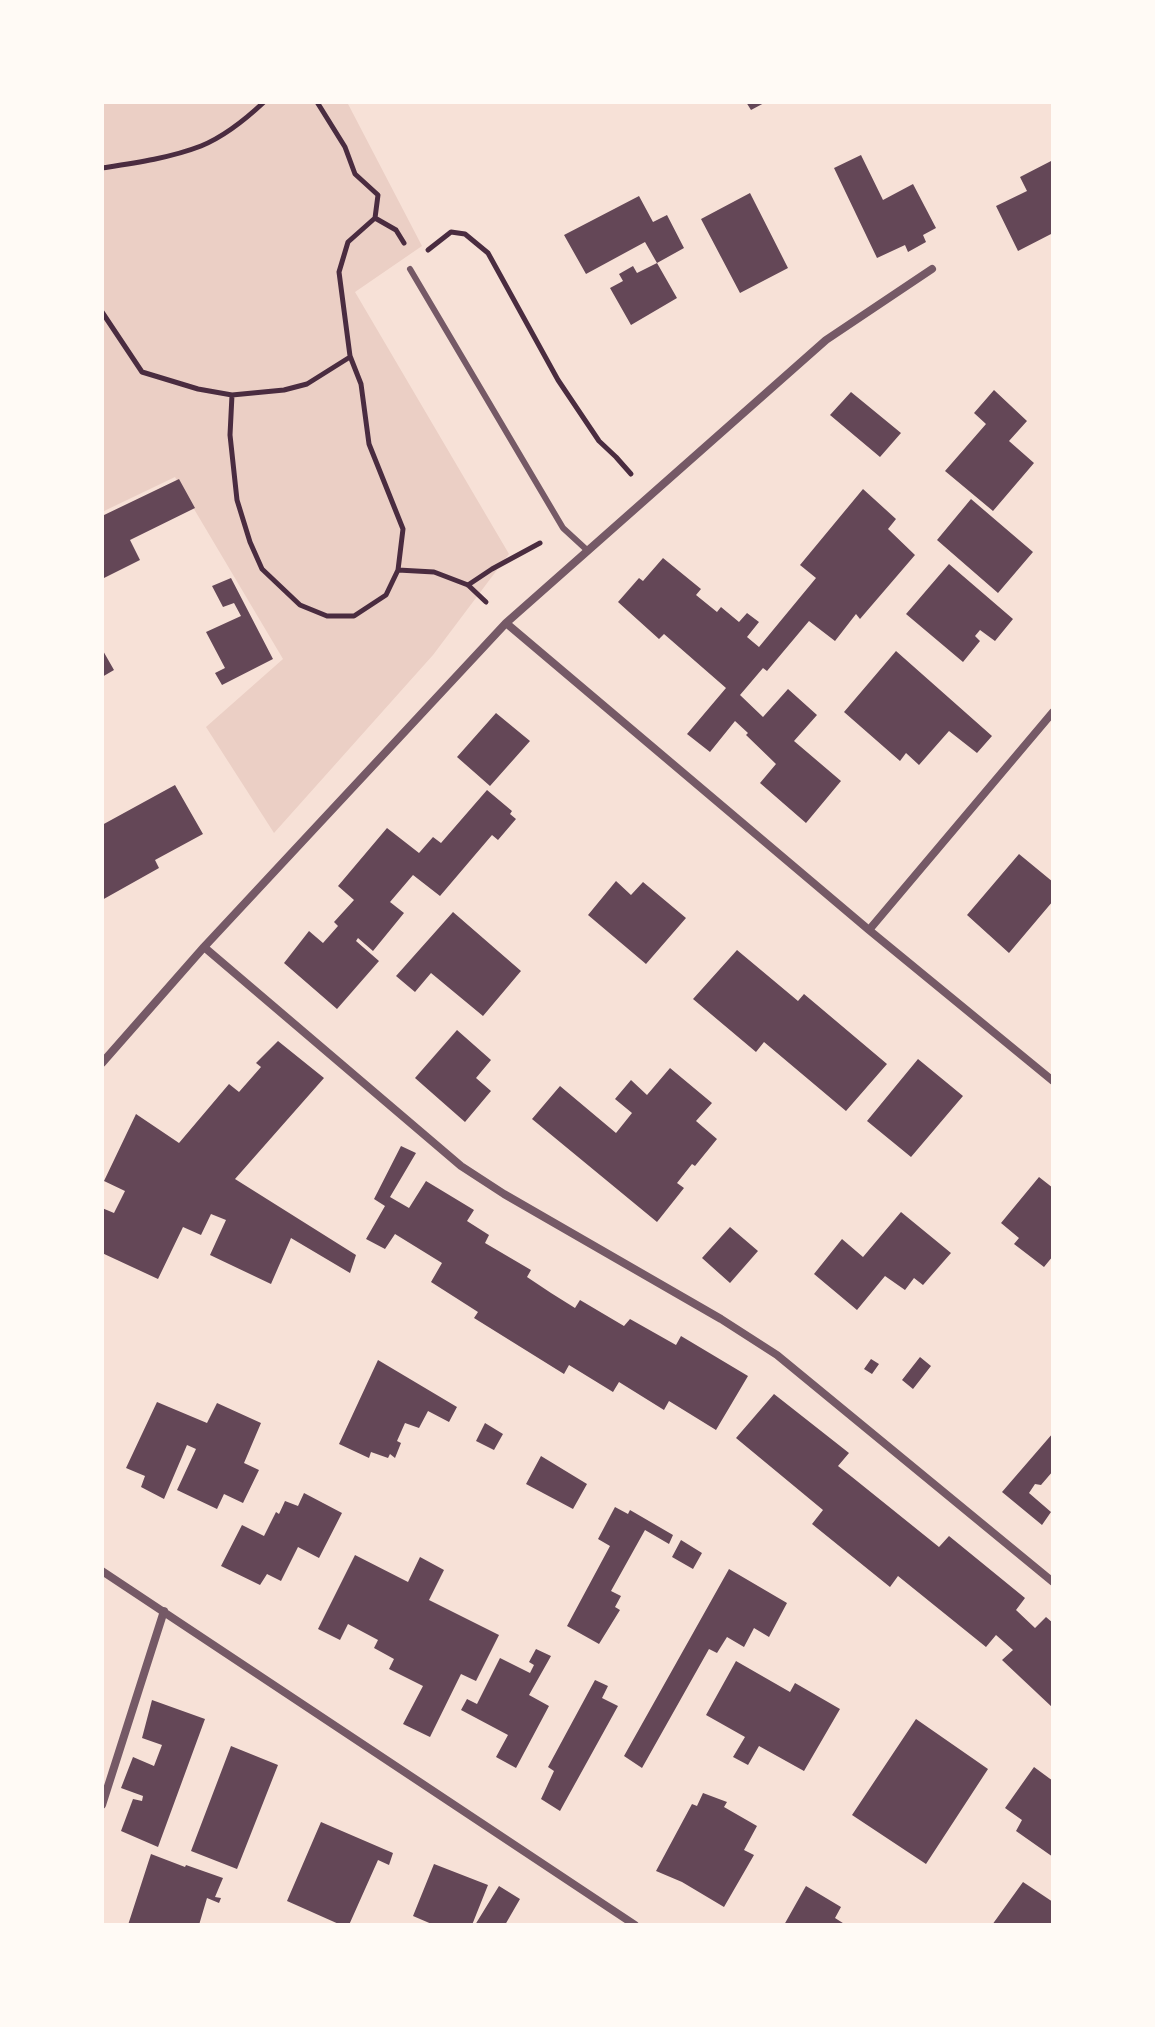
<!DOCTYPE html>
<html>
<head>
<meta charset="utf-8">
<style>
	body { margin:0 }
	#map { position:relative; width:1155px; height:2027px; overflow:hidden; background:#f7e1d7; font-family:Ubuntu,sans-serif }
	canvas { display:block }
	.frame { position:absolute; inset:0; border:104px solid #fffaf5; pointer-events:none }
</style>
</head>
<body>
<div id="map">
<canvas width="1155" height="2027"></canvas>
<div class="frame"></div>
</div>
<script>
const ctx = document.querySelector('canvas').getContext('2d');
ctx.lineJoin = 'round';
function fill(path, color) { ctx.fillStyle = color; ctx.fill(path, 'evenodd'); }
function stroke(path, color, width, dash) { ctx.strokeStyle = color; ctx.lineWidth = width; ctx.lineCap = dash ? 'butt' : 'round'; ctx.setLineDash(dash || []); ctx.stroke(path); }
fill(new Path2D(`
	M102,102H347L422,246L355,292L509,554L433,655L274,833L206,727L283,659L175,477L102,512Z`), '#ebcfc5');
fill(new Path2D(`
	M746,102H766L751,110Z
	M861,155L883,200L913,184L936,228L923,235L926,242L908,252L905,245L877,258L834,168Z
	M1053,160V233L1018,251L996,206L1027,191L1020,177Z
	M750,193L788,268L740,293L701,219Z
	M639,196L653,222L667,215L684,248L657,263L677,298L631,325L610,288L623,281L619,274L633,266L637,273L657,263L645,242L586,274L564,235Z
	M994,390L1027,421L1009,441L1034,463L993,511L945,471L986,424L974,413Z
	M851,392L901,433L880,457L830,415Z
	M179,479L195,508L130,540L140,560L102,579V516Z
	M863,489L896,519L888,529L915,555L860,619L856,614L835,641L809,621L767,671L763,668L740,695L763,717L788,689L817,715L794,741L841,781L806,823L760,783L776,764L746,735L748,733L735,721L710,752L687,734L726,688L664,634L659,639L618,602L639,578L643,581L663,558L701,589L696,595L717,612L721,607L739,622L747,613L759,622L747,637L759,647L816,578L800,565Z
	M971,499L1033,552L998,593L937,540Z
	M949,564L1013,619L995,641L980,630L975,636L980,641L963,662L906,614Z
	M231,578L273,659L222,685L215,673L225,668L206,632L241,616L234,603L223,607L212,586Z
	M102,649L114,670L102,677Z
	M896,651L992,736L977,753L949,731L919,765L906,753L900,761L844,712Z
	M496,713L530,741L490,786L457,757Z
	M175,785L203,834L155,860L159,868L102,900V825Z
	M487,790L512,811L510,814L516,819L498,840L492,835L440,896L413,875L390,902L404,913L373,951L358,938L356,941L379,961L337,1009L284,963L309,931L323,943L338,926L334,922L354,900L338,886L387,828L419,853L433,837L441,843Z
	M1019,854L1053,882V901L1009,953L967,915Z
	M616,881L631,895L643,882L686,918L646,964L588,915Z
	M453,912L521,971L483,1016L431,973L415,992L396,976Z
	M737,950L798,1001L804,994L887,1064L846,1111L764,1042L756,1052L693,999Z
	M457,1030L491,1060L476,1078L491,1091L465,1122L415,1078Z
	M278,1041L324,1078L235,1179L356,1255L350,1273L291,1238L271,1284L210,1255L226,1220L211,1214L201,1235L183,1227L158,1279L102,1253V1208L114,1213L125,1191L104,1181L136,1114L179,1143L229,1084L239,1092L261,1067L256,1063Z
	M918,1059L963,1096L911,1157L867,1121Z
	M670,1068L712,1103L696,1121L717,1139L695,1166L692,1164L677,1183L684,1188L657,1222L532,1119L560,1086L616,1133L632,1113L615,1099L631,1080L647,1095Z
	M401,1146L416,1153L390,1197L409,1208L426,1181L474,1210L467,1221L489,1235L485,1243L531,1270L527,1277L551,1293L575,1308L580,1300L624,1326L630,1319L676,1345L681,1336L748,1376L716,1430L669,1401L664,1410L619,1382L613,1392L569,1365L564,1374L474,1318L478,1312L431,1282L442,1263L395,1234L385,1249L366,1239L385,1206L374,1199Z
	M1039,1177L1053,1188V1256L1044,1267L1014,1244L1019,1238L1001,1223Z
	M901,1212L951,1253L923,1285L914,1278L905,1290L885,1276L857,1310L814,1274L842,1239L863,1257Z
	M730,1227L758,1251L730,1283L702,1258Z
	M920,1357L931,1366L913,1389L902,1380Z
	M871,1359L879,1364L872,1374L864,1369Z
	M378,1360L457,1407L449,1422L428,1411L419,1428L405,1423L397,1441L401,1443L395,1458L390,1454L388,1458L371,1452L369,1458L339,1444Z
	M774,1394L849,1453L838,1466L852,1477L939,1547L949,1536L1025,1598L1016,1610L1035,1628L1046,1617L1053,1623V1708L1002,1660L1013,1650L996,1635L986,1647L898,1576L890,1587L812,1524L823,1510L736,1438Z
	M157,1402L207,1423L217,1403L261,1423L244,1463L259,1470L243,1503L224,1494L217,1509L177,1490L196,1449L187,1445L164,1499L141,1487L145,1476L126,1468Z
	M485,1423L503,1434L494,1450L476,1441Z
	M1053,1433V1471L1041,1485L1035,1484L1029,1493L1051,1512L1042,1525L1002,1492Z
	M541,1456L587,1484L573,1509L526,1484Z
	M304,1493L342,1513L319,1558L298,1547L281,1581L267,1574L260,1585L221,1566L242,1525L264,1536L276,1512L279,1514L285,1501L298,1506Z
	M615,1507L628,1514L630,1510L673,1535L669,1544L645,1530L611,1591L621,1596L615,1607L620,1610L599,1644L567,1626L610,1546L598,1539Z
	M681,1540L702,1553L693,1569L672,1557Z
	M355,1555L408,1582L420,1557L444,1570L429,1600L499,1635L476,1681L461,1674L430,1737L403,1724L423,1686L389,1669L394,1659L374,1648L378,1640L348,1624L340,1640L318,1629Z
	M729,1569L787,1603L769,1637L754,1628L744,1647L727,1637L717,1653L709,1649L642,1768L624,1756Z
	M536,1649L551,1656L529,1695L549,1706L516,1768L496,1757L508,1735L461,1710L467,1699L477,1704L500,1658L530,1673L534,1665L529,1662Z
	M736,1661L790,1692L795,1683L840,1709L804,1771L759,1746L748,1765L733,1757L745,1737L706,1715Z
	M595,1680L608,1686L602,1698L618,1706L560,1811L541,1799L554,1771L548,1767Z
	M152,1700L205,1719L158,1847L121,1831L133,1799L142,1801L143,1796L121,1788L133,1757L154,1766L162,1745L142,1738Z
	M916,1719L988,1769L926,1864L852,1815Z
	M231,1746L278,1765L237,1869L191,1851Z
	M1034,1767L1053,1781V1857L1016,1831L1022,1820L1005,1808Z
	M703,1793L727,1802L724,1807L757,1826L744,1850L754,1855L724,1907L682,1882L656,1871L692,1804L697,1806Z
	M321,1822L393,1853L389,1865L378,1860L349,1925H341L287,1901Z
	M151,1854L185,1867L186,1865L223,1878L215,1897L221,1898L219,1903L207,1898L199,1925H128Z
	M434,1864L488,1885L472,1925H434L413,1916Z
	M1023,1882L1053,1902V1925H992Z
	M499,1886L520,1899L505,1925H475Z
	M806,1886L841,1907L835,1918L846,1925H784Z`), '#644757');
stroke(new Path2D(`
	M102,168C135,163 170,158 201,146C223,137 247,118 264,102
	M375,218L396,230L404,243
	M428,250L451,232L465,234L488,253L558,380L599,441L616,457L631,474
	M102,312L142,372L198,389L232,395L230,435L237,500L250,542L262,569L300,605L327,616H354L386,595L398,570L403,529L369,444L361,384L350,356L339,272L348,242L375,218L378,195L355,174L345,147L317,102
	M232,395L284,390L307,384L350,357
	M398,570L434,572L468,585L486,602
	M468,585L492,569L540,543`), '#4a2c40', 5);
stroke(new Path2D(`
	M410,269L563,528L588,551`), '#755966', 6);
stroke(new Path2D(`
	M506,623L869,930L1053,1081
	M869,930L1053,712
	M204,947L461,1166L504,1194L721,1319L777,1355L1053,1582
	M102,1063L204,947L506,623L826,340L932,269
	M102,1571L635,1925
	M102,1805L164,1611`), '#755966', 8);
</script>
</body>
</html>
